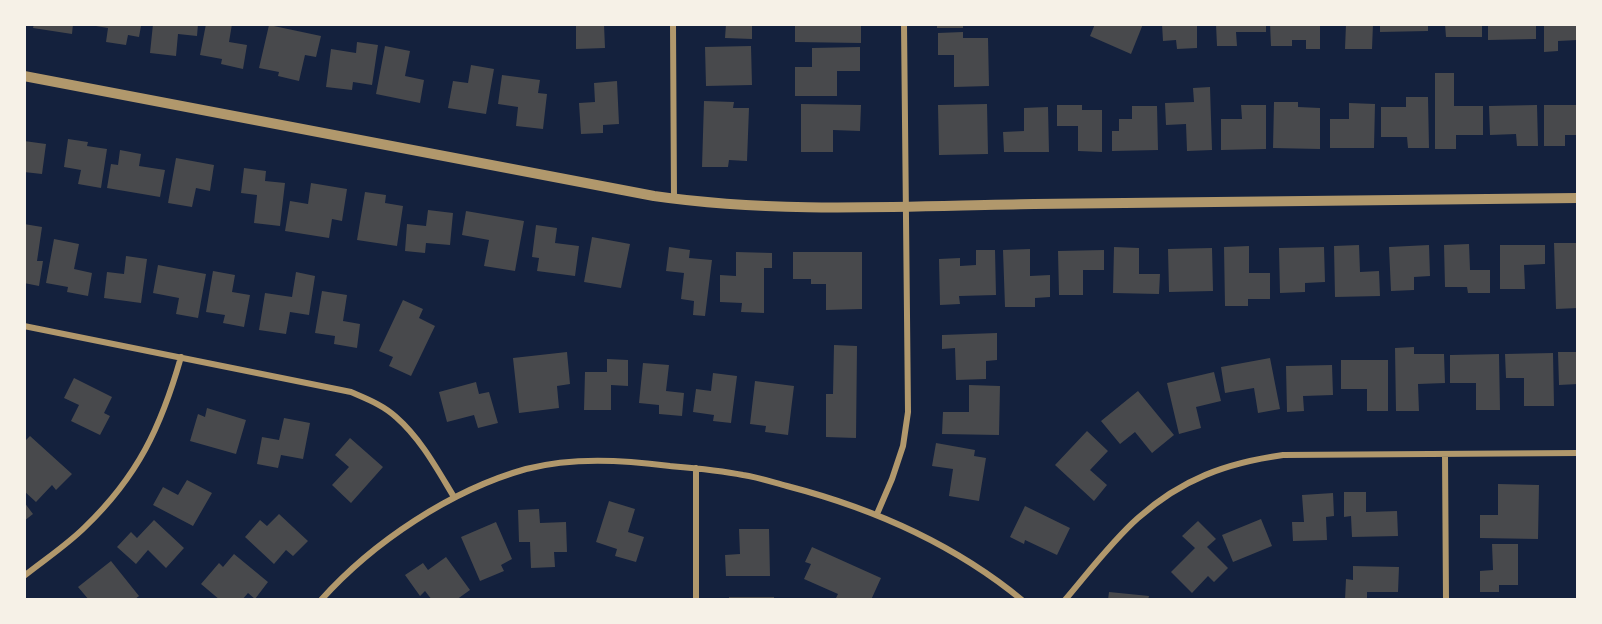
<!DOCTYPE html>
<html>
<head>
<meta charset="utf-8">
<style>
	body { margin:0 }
	#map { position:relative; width:1602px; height:624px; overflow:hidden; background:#14213d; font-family:"DejaVu Sans",sans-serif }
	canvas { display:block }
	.frame { position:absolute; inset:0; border:26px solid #f6f1e7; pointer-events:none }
</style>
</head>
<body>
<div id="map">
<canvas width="1602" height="624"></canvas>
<div class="frame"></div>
</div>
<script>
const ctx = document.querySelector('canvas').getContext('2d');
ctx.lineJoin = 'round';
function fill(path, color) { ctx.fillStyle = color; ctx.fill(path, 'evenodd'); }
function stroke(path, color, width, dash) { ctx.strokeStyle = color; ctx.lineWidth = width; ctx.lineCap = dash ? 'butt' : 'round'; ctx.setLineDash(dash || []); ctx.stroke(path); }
fill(new Path2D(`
	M34,24H73L72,34L33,28Z
	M90,24H131L141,26L139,37L128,35L126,45L106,42L108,28L90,25Z
	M153,24H198L197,36L178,34L176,56L150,53Z
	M206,24H232L229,42L247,45L243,69L221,64L222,59L200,55Z
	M576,24H604L605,48L576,49Z
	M726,24H752V39L725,38Z
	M795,24H861V43L795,42Z
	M937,24H963V28H937Z
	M1095,24H1143L1131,54L1090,36Z
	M1162,24H1197V48L1177,49L1176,40L1163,41Z
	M1216,24H1266V32H1236L1237,46H1217Z
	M1270,24H1320V49H1306V40H1292V46H1271Z
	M1346,24H1373L1372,49H1345Z
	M1380,24H1428V31L1380,32Z
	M1445,24H1482V37H1446Z
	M1488,24H1536V39L1488,40Z
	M1544,24H1578V40L1558,41V51L1544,52Z
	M269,25L321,36L316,57L305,55L299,81L278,76L279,72L259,68Z
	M963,32V38H988L989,86L954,87V55H938V33Z
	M357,42L378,45L372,85L353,82L352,90L326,87L331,49L356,53Z
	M385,46L410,51L405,76L424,80L420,103L376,94Z
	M751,46L752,85L706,86L705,47Z
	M860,47V71H837V96H795V67H812V48Z
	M471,65L494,69L486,114L448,108L453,81L468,83Z
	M1435,73H1454V106H1483V135H1456V149H1435Z
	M502,75L540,80L538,93L547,94L543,129L516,126L518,107L498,104Z
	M617,81L619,124L603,125V133L581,134L579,103L595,102L594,83Z
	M1210,87L1212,150L1187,151L1186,124L1166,125L1165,103L1194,102L1193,88Z
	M1406,97H1428L1429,148H1408L1407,137H1381V107H1406Z
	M704,101L734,102L733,108H749L747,161L729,160L728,167H702Z
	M1274,102H1298V107L1320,108V149L1273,148Z
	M1349,103L1375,104L1374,148H1330V119H1349Z
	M801,104L861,105L860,131L833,130V152H801Z
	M987,104L988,154L939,155L938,105Z
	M1057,105H1082V110H1102V152L1078,151V126H1057Z
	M1241,105H1266V149L1221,150V119H1242Z
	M1537,105L1538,146H1517L1516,134L1490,135L1489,106Z
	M1544,105H1578V135H1565V146H1544Z
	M1132,106H1157L1158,150L1112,151V131H1119V119H1132Z
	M1048,107L1049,152H1004L1003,132L1024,131V108Z
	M68,139L88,142L87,146L107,149L101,188L78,184L81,170L64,167Z
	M24,141L46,144L42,174L24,172Z
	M120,150L141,154L139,166L165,170L160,197L107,188L111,164L118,165Z
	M176,158L214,165L210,191L196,188L192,207L168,203Z
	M244,168L266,171L265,181L285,183L280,226L254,223L257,195L241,193Z
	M311,183L347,189L342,221L332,219L329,238L285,231L290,201L308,204Z
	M365,192L386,195L385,203L403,206L397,246L357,240Z
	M428,210L453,213L450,245L426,243L425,253L405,251L407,224L426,226Z
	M466,211L524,221L515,271L484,266L489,240L462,235Z
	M24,224L42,227L37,261H43L39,286L24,283Z
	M536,225L557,228L555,243L579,246L575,276L537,271L539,258L532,257Z
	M592,237L630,244L621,288L584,282Z
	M54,239L79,244L74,269L92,273L88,296L67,292L68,287L46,283Z
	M1554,243H1578V308L1556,309Z
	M1469,244L1470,270H1490V293H1468L1467,287H1445L1444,245Z
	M1359,245L1360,272L1379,271L1380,296L1335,297L1334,246Z
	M1429,245L1430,276L1414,277V290L1391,291L1389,247Z
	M1500,245H1545V264L1524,265L1525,289H1500Z
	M1249,246V273H1270V299H1248V306H1225L1224,247Z
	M669,247L690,250L689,258L712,260L705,316L693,315L694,301L681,299L684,273L666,271Z
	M1114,247L1139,248V274H1160L1159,294L1113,293Z
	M1324,247L1325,282L1305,283V292L1280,293L1279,248Z
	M1212,248L1213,291L1169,292L1168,249Z
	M1030,249V276L1050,275V297L1035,298V307H1005L1003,250Z
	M976,250H995L996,295L959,296L960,304L940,305L939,259L960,258V266L976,265Z
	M1104,250V270H1083V295H1059L1058,251Z
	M736,252L772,253V268H764V313L741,312L742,303L720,302V275L736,276Z
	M793,252H862V309L826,310V284H811V279H793Z
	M126,256L147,259L141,303L104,298L107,272L124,274Z
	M158,265L206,274L198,318L176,314L179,298L153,293Z
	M213,271L235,275L232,292L250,295L244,327L223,323L225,315L206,312Z
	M296,272L315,276L309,315L290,312L286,334L259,330L265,293L292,297Z
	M322,291L347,295L343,321L360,324L357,348L334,344L335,336L315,333Z
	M403,300L423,309L419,318L435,326L411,376L389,366L393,357L379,351Z
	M997,333V360L986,361V379L956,380L955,348L942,349V335Z
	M834,345L857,346L856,438L826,437V394H833Z
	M1414,347V354H1444L1445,383L1418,384L1419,411H1396L1395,348Z
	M567,352L570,384L557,386L559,408L519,413L513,358Z
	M1558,352H1578V384L1559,385Z
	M1553,353L1554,406H1524V378H1506L1505,354Z
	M1499,354L1500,410H1476V383H1450V355Z
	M1270,358L1280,409L1258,413L1254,388L1225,393L1221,367Z
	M607,359L628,360V386L611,385V410H584L585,372H607Z
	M1341,360H1388V411H1367V389H1341Z
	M643,363L669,365L666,391L684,393L682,416L659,414V405L639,403Z
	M1332,365L1333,395L1303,396L1304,411L1287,412L1286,366Z
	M1214,372L1221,401L1196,407L1201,428L1179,434L1167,383Z
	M713,373L737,376L731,423L713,421L714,415L693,412L696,389L711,391Z
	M74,378L112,397L104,413L110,416L100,435L71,421L79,405L64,398Z
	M755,381L794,386L788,435L765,432L766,426L750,424Z
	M476,382L479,394L489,392L498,423L478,428L474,415L447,422L439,392Z
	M969,385L1000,386L999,435L942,434L943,412H969Z
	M1138,391L1174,435L1152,453L1135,432L1120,444L1101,421Z
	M207,408L246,420L236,454L190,441L198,414L205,417Z
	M284,418L310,423L303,459L281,455L278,468L257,464L262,437L279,440Z
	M1087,431L1108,451L1090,470L1107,485L1094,501L1055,465Z
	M30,436L72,474L56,490L52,485L36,502L24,491V442Z
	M350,438L383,467L351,503L332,485L349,467L335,455Z
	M936,443L975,450L974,456L986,458L979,501L949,496L953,469L932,466Z
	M187,480L212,493L193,526L153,505L163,487L178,495Z
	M1498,484L1539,485L1538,539L1480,538V515H1498Z
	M1344,492H1366V512L1397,511L1398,536L1352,537L1351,516L1344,517Z
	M1333,493L1334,516L1326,517L1327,540L1293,541L1292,522H1304L1302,495Z
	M609,501L635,509L628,532L644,537L636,562L615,556L617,549L596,542Z
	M24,502L33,514L24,521Z
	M1025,506L1070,528L1057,555L1025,540L1024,544L1010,537Z
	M539,509L540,523L566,522L567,552H554L555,567L531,568L530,542H519L518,510Z
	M279,514L308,541L293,556L286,550L274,564L245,537L260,520L267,526Z
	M1261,519L1272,546L1233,562L1222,535Z
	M154,520L184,548L166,568L148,550L136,564L117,547L131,532L137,538Z
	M1198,521L1216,539L1207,547L1228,568L1214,582L1208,576L1192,593L1171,572L1195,548L1182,536Z
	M496,522L512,559L501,565L504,571L480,581L461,537Z
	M739,529H769L770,576H726L725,555L740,554Z
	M1492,544H1518V585H1499V592H1480V571L1493,570Z
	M812,547L881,578L871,600H835L838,594L804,579L811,564L805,562Z
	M234,554L268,582L255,599L248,593L242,600H220L201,584L219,563L223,567Z
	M446,557L470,590L456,600H432L425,591L420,596L405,575L423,563L428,570Z
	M111,561L139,596L134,600H89L78,587Z
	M1353,566L1399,567L1398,592H1367V600H1345L1346,579L1353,580Z
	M1109,592L1149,596L1148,600H1108Z
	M729,597H774V600H729Z`), '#48494c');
stroke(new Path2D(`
	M673,24L674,199
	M24,326L351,392C367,399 383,405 396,417C421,439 437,469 454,497
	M1445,454L1446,600
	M696,468V600
	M877,514L892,479L903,446L908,412L904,24
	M24,576C44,560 67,545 85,527C138,476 161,427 181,357
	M321,600C373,542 451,490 526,469C573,457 622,460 670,466C694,468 719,470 743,475C757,477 772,482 787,486C872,508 954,544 1022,600
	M1065,600C1088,573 1112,541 1138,518C1182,479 1226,463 1283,455L1578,453`), '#b1986c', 6);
stroke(new Path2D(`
	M24,76L654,196C779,214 907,206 1034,204C1215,202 1397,200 1578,198`), '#b1986c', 10);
</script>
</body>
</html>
